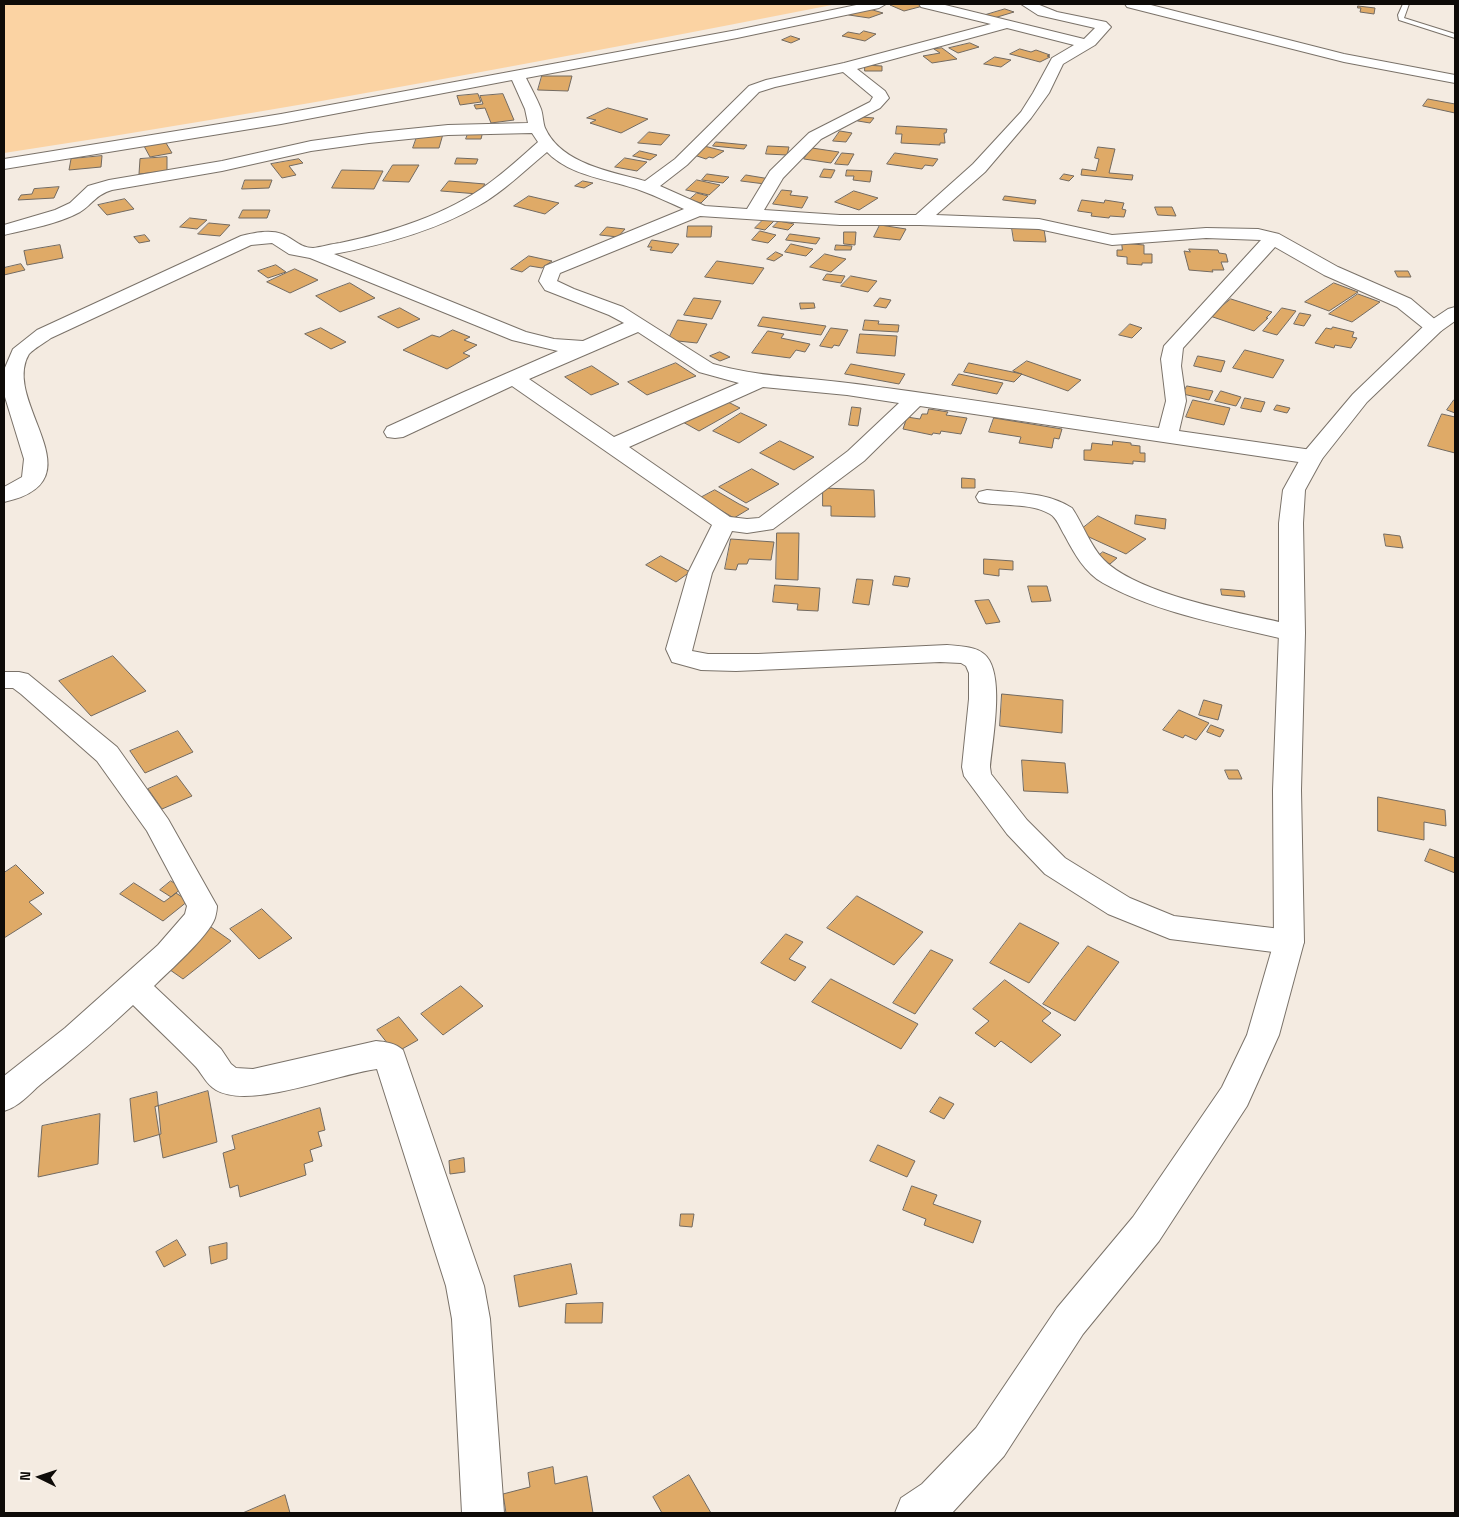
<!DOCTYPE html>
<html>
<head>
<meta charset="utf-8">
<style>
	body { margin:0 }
	#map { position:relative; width:1459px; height:1517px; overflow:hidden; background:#f4ebe1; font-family:"Space Grotesk",sans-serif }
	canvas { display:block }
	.frame { position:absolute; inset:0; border:5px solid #0e0b08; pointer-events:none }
	.north { position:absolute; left:15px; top:1452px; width:50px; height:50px; -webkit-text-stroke:4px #fef9f3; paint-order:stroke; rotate:274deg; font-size:14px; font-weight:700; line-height:20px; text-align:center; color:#0e0b08 }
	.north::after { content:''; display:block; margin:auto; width:18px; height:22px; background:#0e0b08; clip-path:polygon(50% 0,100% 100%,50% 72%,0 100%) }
</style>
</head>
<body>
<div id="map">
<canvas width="1459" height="1517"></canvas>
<div class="frame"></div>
<div class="north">N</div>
</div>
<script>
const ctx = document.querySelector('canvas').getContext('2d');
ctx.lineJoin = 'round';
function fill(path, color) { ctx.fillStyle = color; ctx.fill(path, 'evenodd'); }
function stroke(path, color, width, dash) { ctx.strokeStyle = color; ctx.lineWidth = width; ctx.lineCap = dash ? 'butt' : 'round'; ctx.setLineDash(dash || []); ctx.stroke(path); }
fill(new Path2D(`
	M4,4H837C560,58 283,111 4,153Z`), '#fbd3a3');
const building = new Path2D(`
	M891,4H917L923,6L904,11L890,5L893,4Z
	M1358,6L1375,8L1374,14L1360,12L1361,8H1358Z
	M866,8L883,13L869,18L849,15Z
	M1005,9L1014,12L994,18L985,15Z
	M864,31L876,34L865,41L842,36L848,32L859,34Z
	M791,36L800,39L791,43L782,40Z
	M970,43L979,47L958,53L949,48Z
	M942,48L957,59L932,63L923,56L940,53L934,49Z
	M1020,49L1031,52L1036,50L1050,55L1047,56L1050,57L1040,62L1010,54Z
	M995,57L1011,60L1001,67L984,64Z
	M865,65L882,66V71H865Z
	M542,76H572L568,91L538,90Z
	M478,94L481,102L460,105L457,96Z
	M503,94L514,120L491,123L485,108L476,109L474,105L483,104L480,96Z
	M1428,99L1455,104V113L1423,106Z
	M608,108L648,119L621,133L590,123L596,120L587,118Z
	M862,117L874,118L870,123L858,121Z
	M897,126L947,129L946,133H944L945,143H940V145L901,143L902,134H896Z
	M469,131H483L481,139H466Z
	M840,131L852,133L846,142L833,141Z
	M649,132L670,135L661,145L638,143Z
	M418,134H443L439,148H413Z
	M716,142L747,145L744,149L713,146Z
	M166,143L172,153L150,157L144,146Z
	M704,146L724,151L713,158L709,157L706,159L694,155Z
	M768,146L789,147L787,155L766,154Z
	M1098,147L1115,149L1109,173L1133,175L1132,180L1081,175L1082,169L1096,171L1099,159L1095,158Z
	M812,148L839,152L831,163L804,159Z
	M640,151L657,155L650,160L633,156Z
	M842,153L854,154L848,165L835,164Z
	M895,153L938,159L933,166L925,165L922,169L887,164Z
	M102,156L101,167L69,170L71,159Z
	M167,157V171L139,174L140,159Z
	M457,158L478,159L476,164H455Z
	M625,158L647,162L637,171L615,167Z
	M299,159L303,163L289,166L296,175L282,178L271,164Z
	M393,165H419L409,182L383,181Z
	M824,169L835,170L831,178L820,177Z
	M342,170L383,171L374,189L332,188Z
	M847,170L872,171L870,182L853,180L854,176H846Z
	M707,174L729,177L723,183L702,180Z
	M1064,174L1074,176L1069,181L1060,179Z
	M746,175L770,179L765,184L741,181Z
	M245,180H272L269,188L242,189Z
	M697,180L720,185L709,195L686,190Z
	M449,181L485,184L478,194L441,191Z
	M583,181L593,183L584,188L575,186Z
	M59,187L54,198L18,200L21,195L32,194L34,189Z
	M782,190L792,191L790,195L808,197L802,208L773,204Z
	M854,191L878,198L859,210L835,202Z
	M697,193L708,196L701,203L689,200Z
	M529,196L559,203L545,214L514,206Z
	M1005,196L1036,200L1035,204L1003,200Z
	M125,199L134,209L107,215L98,205Z
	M1082,200L1104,203L1105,200L1124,203L1122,209L1126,210L1124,217L1110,216L1109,218L1091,216L1092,213L1078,211Z
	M1155,207H1172L1176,216L1158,215Z
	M243,210H270L267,218H239Z
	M190,218L207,220L197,229L180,227Z
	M764,219L775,220L765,230L755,228Z
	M779,221L794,224L788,230L773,227Z
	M209,223L230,225L220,236L198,234Z
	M880,225L906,229L900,240L874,237Z
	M688,226H712L711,237H687Z
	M607,227L625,229L618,237L600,235Z
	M1012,228L1044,229L1046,242L1014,241Z
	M760,231L776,235L768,243L752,240Z
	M844,232H856L855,245L844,244Z
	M790,234L820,238L816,244L786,240Z
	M145,235L150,241L139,243L134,237Z
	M652,240L679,244L672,253L650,250L652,247H648Z
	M1122,243L1144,245V254H1152V263H1142V265L1127,264V257L1117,256V250H1122Z
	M791,244L813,249L806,256L785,252Z
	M60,245L63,258L27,265L24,251Z
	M836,245L852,246L851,250H835Z
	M1189,249L1218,250L1219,253L1226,254L1228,262H1221L1224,270H1212L1213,272L1189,270L1184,251L1190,252Z
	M776,252L783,255L774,261L767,259Z
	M825,254L846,259L831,272L810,267Z
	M529,256L552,261L542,268L530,266L522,272L511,269Z
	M717,261L764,268L753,284L705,277Z
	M21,264L25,270L4,275V268Z
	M276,265L286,272L268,278L258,271Z
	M295,269L318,280L290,293L267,282Z
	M1395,271H1408L1411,277H1398Z
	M827,274L845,276L841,283L823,280Z
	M851,276L877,281L868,292L841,286Z
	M350,283L375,298L340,312L316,296Z
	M1334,283L1358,292L1329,311L1305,302Z
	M1358,294L1380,302L1352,322L1329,314Z
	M694,298L721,301L712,319L684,315Z
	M880,298L891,300L886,308L874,306Z
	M1231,299L1272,312L1266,318H1268L1254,331L1210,316Z
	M800,303H814L815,308L801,309Z
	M400,308L420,319L398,328L378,317Z
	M1282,308L1296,311L1277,335L1263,331Z
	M1300,313L1311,315L1304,326L1294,324Z
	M763,317L826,326L821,335L758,326Z
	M678,320L707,324L697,343L668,340Z
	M865,320L879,321L878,324L899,325L898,332L863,330Z
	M1130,324L1142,328L1132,338L1119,335Z
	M1333,327L1354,332L1352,337L1357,338L1351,348L1335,345L1334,348L1315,343L1326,328L1331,329Z
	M321,328L346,342L331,349L305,334Z
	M831,328L848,330L839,346L834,345L832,348L820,346Z
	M453,330L470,337L464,340L477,345L463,353L470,356L447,369L403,350L432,335L439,337Z
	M768,331L784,334L781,338L810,344L805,352L796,350L790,358L752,353Z
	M860,334L897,336L895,356L857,353Z
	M1245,350L1284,360L1273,378L1233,368Z
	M720,352L730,357L720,361L710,356Z
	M1198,356L1225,361L1221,372L1194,366Z
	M1027,361L1081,380L1068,391L1013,371Z
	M676,363L696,376L647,395L628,382Z
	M969,363L1022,374L1014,382L964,372Z
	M851,364L905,374L899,384L845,374Z
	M592,366L619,384L591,395L565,377Z
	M959,374L1003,383L997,394L952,385Z
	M1187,386L1213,391L1209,400L1183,394Z
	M1221,391L1241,397L1236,406L1215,401Z
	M1245,398L1265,402L1261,412L1241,408Z
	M722,399L740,408L699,431L681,421Z
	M1193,400L1230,408L1224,425L1186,417Z
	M1454,400H1455V413L1447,410Z
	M1277,405L1290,408L1287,413L1274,410Z
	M852,407L861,408L858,426L849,425Z
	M929,409L948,412L946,415L967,418L961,434L941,431L940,434L933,433L932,435L903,429L907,417L920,419L922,414H927Z
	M741,413L767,425L739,443L713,431Z
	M1442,414L1455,417V453L1428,446Z
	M994,418L1062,429L1059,439L1054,438L1052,448L1019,443L1021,437L989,432Z
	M780,441L814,457L794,470L760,453Z
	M1113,441L1131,443V445L1140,446V453H1145V462L1133,461V464L1084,460V450H1091L1092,443L1112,445Z
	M752,469L779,484L746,503L719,487Z
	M962,478L975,479V488H962Z
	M823,488L874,490L875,517L831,516V506H823Z
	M715,490L739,504L749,509L734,518L700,498Z
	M1136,515L1166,519L1165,529L1135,524Z
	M1098,516L1146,539L1126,554L1078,532Z
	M777,533H799L798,580L776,579Z
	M1384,534L1400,536L1403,548L1386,546Z
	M731,539L774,542L771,560L749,559L747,564H738L736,570L725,569Z
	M1103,552L1117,558L1110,564L1096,558Z
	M661,556L690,572L676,582L646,565Z
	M984,559L1013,561V570L999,569V576L984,574Z
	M895,576L910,578L908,587L893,585Z
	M857,579L873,580L869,605L853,603Z
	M775,585L820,588L818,611L797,610L798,604L773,602Z
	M1028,586H1047L1051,601L1032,602Z
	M1221,589L1244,591L1245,597L1222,595Z
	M989,600L1000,622L986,624L975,601Z
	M113,656L146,691L91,716L59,681Z
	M1002,694L1063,700L1062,733L1000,726Z
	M1204,700L1222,705L1218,720L1199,715Z
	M1179,710L1209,723L1196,740L1185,735L1183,738L1163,730Z
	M1211,725L1224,730L1220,737L1207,732Z
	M178,731L193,752L145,773L130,751Z
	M1022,760L1065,763L1068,793L1024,791Z
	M1225,770H1238L1242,779H1229Z
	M177,776L192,796L162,809L148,789Z
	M1378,797L1445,810L1446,826L1424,822V840L1378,831Z
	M1430,849L1455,858V873L1425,861Z
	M16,865L44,893L29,902L42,914L4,938V873Z
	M171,881L182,888L171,897L160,890Z
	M134,883L164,902L176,893L188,901L163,921L120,894Z
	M857,896L923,932L894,965L827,928Z
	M262,909L292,938L259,959L230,929Z
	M1020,923L1059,943L1029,983L990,963Z
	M211,927L231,941L183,979L163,965Z
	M786,934L803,942L789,959L806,967L795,981L761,963Z
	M1088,946L1119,962L1075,1021L1043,1004Z
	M931,950L953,960L915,1014L893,1003Z
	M831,979L918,1024L901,1049L812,1002Z
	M1005,980L1051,1013L1042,1021L1061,1035L1031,1063L1001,1041L995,1047L975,1033L989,1021L973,1009Z
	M461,986L483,1006L443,1035L421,1014Z
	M399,1017L418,1040L395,1053L377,1030Z
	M208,1091L217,1142L163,1158L155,1107Z
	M157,1092L161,1134L134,1142L130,1099Z
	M940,1097L954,1104L944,1119L930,1112Z
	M320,1108L325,1130L318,1132L322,1146L310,1150L313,1161L304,1164L306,1175L240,1197L238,1185L230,1188L223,1153L235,1149L232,1136Z
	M100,1114L98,1164L38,1177L42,1126Z
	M878,1145L915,1161L907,1177L870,1161Z
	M464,1158L465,1172L450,1174L449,1161Z
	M912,1186L937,1195L933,1204L981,1221L973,1243L924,1225L926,1219L903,1210Z
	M681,1214H694L692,1227L680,1226Z
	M177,1240L186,1255L164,1267L156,1252Z
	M227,1243V1259L211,1264L209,1247Z
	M571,1264L577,1294L519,1307L514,1276Z
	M603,1303L602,1323H565L566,1304Z
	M553,1467L555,1484L587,1476L593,1513H506L503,1494L530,1487L528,1473Z
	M689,1475L711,1513H662L653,1497Z
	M285,1495L290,1513H243Z`);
fill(building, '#dfaa67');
stroke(building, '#726a61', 1);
const service = new Path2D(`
	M1403,4H1409L1404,18L1455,34V38L1399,20L1398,15Z`);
const minor = new Path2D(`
	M861,4H886L879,8L737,38L526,78C531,88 537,99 541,109C543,115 543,123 545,128C561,164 612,172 645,181L675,159L749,86L766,80L844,63L991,24L921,7L919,4H941L1084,39L1095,28L1038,15L1021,4H1037L1057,12L1106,22L1111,27L1095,45L1063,64L1049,93L1031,118L985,172L936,215L1039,219L1112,235L1206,228L1258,229L1279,234L1338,267L1411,299L1444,327L1441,331L1434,333L1427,331L1397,307L1324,275L1275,247L1183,348L1181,366L1186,401L1179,431L1312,450L1320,452L1323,457L1320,462L1312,464L920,406L864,461L773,529L747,533L732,531L712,573L692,651L708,654H758L947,645C958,646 975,646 984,654C1006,672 992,741 990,767L991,774L1027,820L1065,858L1130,898L1174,916L1289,930L1300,934L1304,942L1300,950L1289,954L1170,939L1108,914L1045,874L1007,834L964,776L962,767L969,699V673L966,666L961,663L940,662L736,671L701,670L672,662L666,649L688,573L712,525L512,386L403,437L395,438L387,437L384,432L387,427L464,392L558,351L512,340L310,258L289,254L272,243L251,245L51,338C44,343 35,348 29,354C0,402 102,481 4,502V487L22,477L24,459L5,397L4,370L13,349L37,330L241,236C253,233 270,229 282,234C293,238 300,248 313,248C322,247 331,244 340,243C389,233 448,214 488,184C506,171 522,156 538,142L532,133L448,135L369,143L311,151L222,171L112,190C95,195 93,204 80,212C58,224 29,229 4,235V225L55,210L70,203L88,186L109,180L222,161L311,141L369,133L448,125L528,123L525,109L512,80L281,124L4,169V159L281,114L737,30ZM1007,28L1074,45L1052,58L1033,93L1021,112L973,164L916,215H840L764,210L783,178L821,139L880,108L889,98L885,91L857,69ZM843,72L873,97L870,102L809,133L770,171L747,209L705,206L660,186L687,165L759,92L775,87ZM547,152C571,177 610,179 642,191C656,196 670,203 684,209L545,266L539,281L545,290L609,315L624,323L583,341L554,339L526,332L334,254C383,245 434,231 478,206C503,192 524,171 547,152ZM700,216L840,225H920L1039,229L1112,245L1206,238L1261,240L1164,346L1161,359L1166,401L1159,428C1055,413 952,396 848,383C802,377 757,377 713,364L623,307L574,289L557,281L560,273ZM638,332L699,372L739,383L614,437L529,379ZM763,387L847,395L899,403L848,451L759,518L747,519L730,517L629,447Z
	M1125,4H1147L1344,54L1455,75V83L1344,62L1127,7Z
	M987,490C1016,493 1047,492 1072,508C1083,524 1090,546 1104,560C1141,597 1249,614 1301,627L1305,633L1301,639L1292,641C1231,626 1158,614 1103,583C1085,573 1074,553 1065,536C1060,528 1057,518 1050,514C1029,502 1002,507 979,502L976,497L979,492Z
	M4,672H19L28,674L117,747L168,819L217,906C217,910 216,914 215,918C209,936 168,972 154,986L221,1049L231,1064L236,1068L253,1069L376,1041C386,1042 395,1043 403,1050L484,1286L490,1319L504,1513H462L452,1319L446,1286L377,1069C337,1074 250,1110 216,1090C206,1084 203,1075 196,1067C176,1046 154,1026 133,1005C103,1033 73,1059 41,1084C29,1094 19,1107 4,1111V1076L65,1028L158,945L185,914L187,906L147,831L97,761L21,694L13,688H4Z`);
const tertiary = new Path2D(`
	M1455,307V321L1441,331L1367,402L1322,459L1305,490L1303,523L1305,633L1301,790L1304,942L1279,1035L1247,1106L1159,1241L1083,1334L1004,1456L952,1513H895L901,1498L922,1484L976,1428L1057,1308L1133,1217L1222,1087L1247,1035L1274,942L1273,790L1279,633V523L1283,490L1304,452L1353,394L1427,323L1448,309Z`);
stroke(service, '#7a7269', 2);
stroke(minor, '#7a7269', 2);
stroke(tertiary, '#7a7269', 2);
fill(service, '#fff');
fill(minor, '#fff');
fill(tertiary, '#fff');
</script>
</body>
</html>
